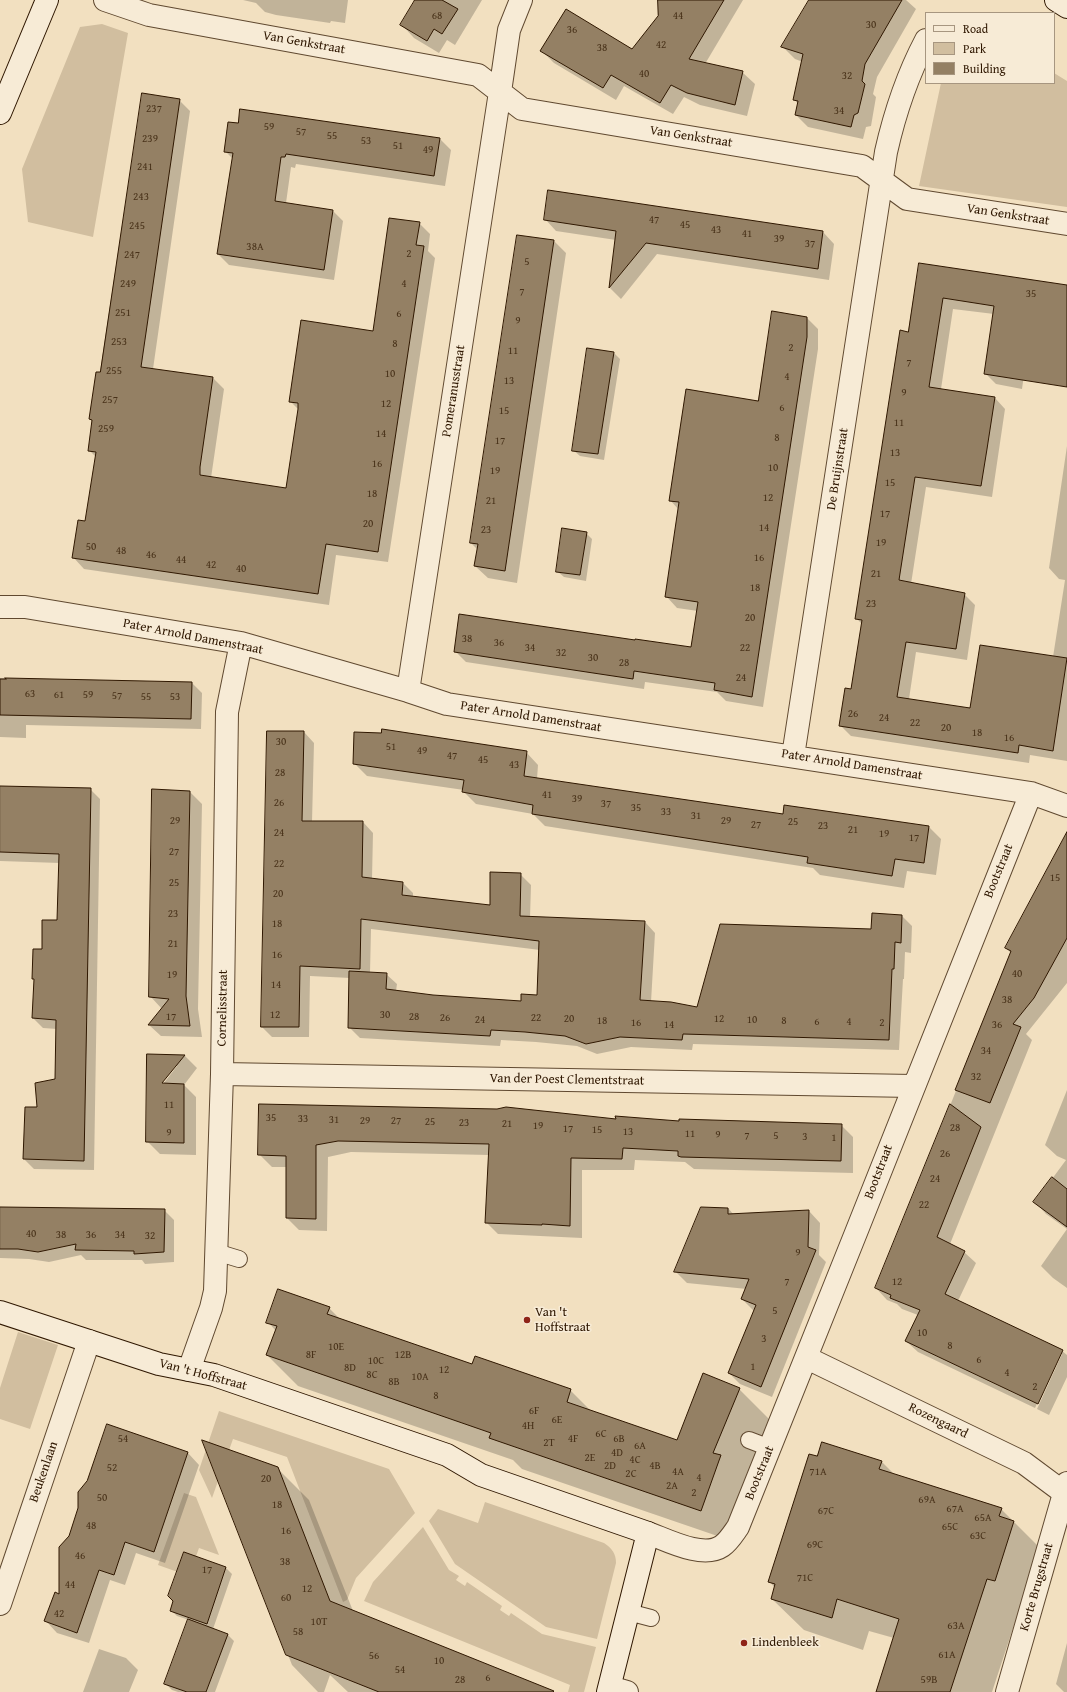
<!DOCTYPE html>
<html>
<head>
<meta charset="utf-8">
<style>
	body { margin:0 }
	#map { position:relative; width:1067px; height:1692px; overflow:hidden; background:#f2e0c0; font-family:"Gentium Book Plus",serif }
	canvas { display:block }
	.legend { position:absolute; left:925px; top:12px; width:130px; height:72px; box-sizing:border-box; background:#f7ebd6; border:1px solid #a79680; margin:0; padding:5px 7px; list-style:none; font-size:12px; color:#2f1700 }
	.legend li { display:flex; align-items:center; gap:8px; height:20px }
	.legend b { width:20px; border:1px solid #a79680 }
</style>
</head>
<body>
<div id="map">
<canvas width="1067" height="1692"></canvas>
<ul class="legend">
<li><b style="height:5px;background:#f7ebd6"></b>Road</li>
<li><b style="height:11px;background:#d1be9f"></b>Park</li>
<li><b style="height:11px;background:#948064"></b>Building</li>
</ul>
</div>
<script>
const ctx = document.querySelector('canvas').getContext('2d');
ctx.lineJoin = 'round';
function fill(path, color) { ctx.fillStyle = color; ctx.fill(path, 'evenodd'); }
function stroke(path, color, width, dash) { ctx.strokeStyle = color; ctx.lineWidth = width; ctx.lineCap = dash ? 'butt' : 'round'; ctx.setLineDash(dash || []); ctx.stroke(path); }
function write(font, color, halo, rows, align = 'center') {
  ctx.font = font + ' "Gentium Book Plus",serif'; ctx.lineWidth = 3; ctx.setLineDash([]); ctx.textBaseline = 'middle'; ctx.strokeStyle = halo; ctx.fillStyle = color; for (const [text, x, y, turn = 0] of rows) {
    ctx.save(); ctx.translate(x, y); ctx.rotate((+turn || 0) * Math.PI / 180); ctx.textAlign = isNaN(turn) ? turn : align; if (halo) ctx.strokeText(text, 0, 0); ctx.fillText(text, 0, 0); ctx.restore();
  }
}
fill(new Path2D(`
	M102,24L128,33L93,237L28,222L22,169L80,27Z
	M1054,73L1067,81V207L919,186L941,83H1054Z
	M18,1332L58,1345L30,1429L0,1419V1388Z
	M219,1411L389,1469L415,1513L356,1578L347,1600L343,1602L287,1457L233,1439L212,1498L199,1470Z
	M184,1493L196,1497L219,1555L199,1548L189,1576L158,1565Z
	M485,1502L604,1543C612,1548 616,1554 616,1563L597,1639L546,1627L455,1564L429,1521L438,1509L478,1523Z
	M423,1527L449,1570L459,1576L456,1580L465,1586L467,1582L502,1606L500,1610L509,1616L511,1613L542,1634L596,1647L584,1692H568L570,1685L364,1601L373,1582Z`), '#d1be9f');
fill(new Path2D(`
	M243,0H348L345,23L331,21L330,23L276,15L265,12L256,3Z
	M413,0H482L455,45L447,40L439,53L414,38L402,25L415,2Z
	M669,0H743L705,64L742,72L755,84L747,116L700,105L684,97L673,114L624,86L616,100L554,63L542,51L632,50L659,17Z
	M820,0H906L916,9L877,77L873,94L876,97L871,126L866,127L863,139L808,127L796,115L798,104L794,99L803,62L795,59L783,47Z
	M179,100L190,111L153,369L213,378L224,389L211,478L286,489L299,410L290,401L374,332L419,223L430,234L428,251L435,258L388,562L336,555L329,605L84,569L73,557L86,522L96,457L89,450L93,422L90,419L101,373Z
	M241,110L440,139L451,150L445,186L296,164L295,168L291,167L286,203L333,211L343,221L334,280L229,265L218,254L233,159L225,151L239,125Z
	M545,219L823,232L834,244L829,280L657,254L621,299L610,288L616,240L556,231Z
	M518,236L554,241L566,253L517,583L488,578L475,566L478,550L471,543Z
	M920,264L1067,286V337L1030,332L1022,389L996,384L985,373L994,314L953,309L941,389L995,398L1005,409L992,497L926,487L911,584L964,594L975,605L967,660L916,652L909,699L971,709L1053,657L1065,580L1059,579L1049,568L1067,446V761L1030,755L1029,763L851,736L840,725L852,690L862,624L856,618L909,333Z
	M807,318L818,329V349L763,707L726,701L717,692L645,682L644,689L466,662L455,651L636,641L692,648L698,611L677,608L666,596L679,510L670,500L759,402Z
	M614,353L620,359L604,460L580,456L573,450Z
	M586,533L592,539L586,581L564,577L557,571Z
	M0,678L192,683L202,693L201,729L26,725V738L0,737Z
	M304,732L314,743L312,822H363L373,833L372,879L403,883L413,893V897L491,906L520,874L531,885L530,918L645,922L655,933L651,1002L698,1008L902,916L912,926L911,953L905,952L904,979H903L899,1050L693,1044L692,1050L631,1047L597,1054L577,1046L536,1042L501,1040L500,1046L360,1038L349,1027L350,978L310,976L309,1037H272L262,1027ZM371,929L540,950L537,996L522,1002L433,996L396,991L397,984L386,974L370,973Z
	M526,752L538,765L537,779L784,815L785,806L929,827L941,839L936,875L907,871L904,888L820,875L813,868L545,826L533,814L476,804L463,791L464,790L367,776L354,763Z
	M0,787L90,789L100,799L94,1170L34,1169L24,1159L39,1108L56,1080L57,1029L43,1028L33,1018L35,980L33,978L43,950L58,921L60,863L0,861Z
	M190,792L202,804L198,1009L202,1037L161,1036L149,1025L162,1009L150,996Z
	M1067,868V983L1026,1034L1032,1040L950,1244L964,1252L976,1263L958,1301L1062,1351L1067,1355V1377L1049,1415L1037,1409L1062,1354H1060L1035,1408L918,1352L906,1341L918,1315L902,1309L897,1304L887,1300L876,1288L906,1216L1011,953L1006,948Z
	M148,1055L185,1056L197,1068L184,1085L196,1097V1155L160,1154L147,1141ZM175,1066H177L160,1088L158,1087Z
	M1067,1090V1229L1046,1214L1035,1202L1066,1160L1057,1156L1045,1145Z
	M260,1105L618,1120L841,1125L853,1137V1173L694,1169L685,1162L635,1160L634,1170H582V1238L498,1234L486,1222L489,1155L351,1152L328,1157L327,1231L299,1230L287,1218V1167H272L260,1155Z
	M0,1208L164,1210L174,1220V1262L145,1264L142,1260H86L81,1255L49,1262L29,1259L0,1258Z
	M701,1208H728L734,1215L809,1211L820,1223L819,1255L826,1262L772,1397L740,1384L729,1373L754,1311L742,1299L747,1289L687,1283L676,1272Z
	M1067,1229V1288L1053,1278L1041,1266Z
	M329,1308L341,1320L473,1365L570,1390L592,1412L678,1441L739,1389L770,1420L732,1541L522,1469L513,1460L298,1386L267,1355L276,1331L268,1322Z
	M108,1426L188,1453L199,1465L165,1563L136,1553L125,1585L110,1580L89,1643L57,1633L46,1621L60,1595L70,1536Z
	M204,1442L277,1468L309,1500L353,1611L554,1692H348L330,1675L324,1692H318L292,1665Z
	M817,1458L882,1462L895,1475L1001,1509L1046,1554L1026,1613L1019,1610L992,1692H877L894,1638L869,1631L863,1650L804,1630L772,1599L775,1588L769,1581Z
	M185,1554L226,1568L232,1574L213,1629L228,1635L234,1641L215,1692H178L172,1690L166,1684L189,1620L177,1616L171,1610Z
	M1067,1643V1692H1064L1056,1684Z
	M99,1649L126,1658L138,1670L129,1692H83Z`), '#0003');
const building = new Path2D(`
	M415,0H442L458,9L442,34L434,29L427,41L400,25Z
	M658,0H724L689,59L743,71L735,105L687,93L671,85L660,103L611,75L603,88L540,51L566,9L632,49L658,16Z
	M809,0H902L865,64L862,81L865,84L858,113L854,115L851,127L795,115L798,101L793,100L803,54L781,47Z
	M142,93L180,99L141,367L213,377L200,467V475L286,488L298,409V403L289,402L301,320L373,331L389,218L420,222L416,245L424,246L378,552L326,544L318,594L72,558L78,520L85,521L96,452L88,451L92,420L89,419L96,372H100Z
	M240,109L440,138L434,176L286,154L285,157H281L275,201L333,210L324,270L217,254L233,153L224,152L228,122L238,123Z
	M548,190L823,231L818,269L646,243L609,288L616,231L544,220Z
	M517,235L554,240L505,571L474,566L478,544L470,543Z
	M919,263L1067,285V387L984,374L994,306L943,298L929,387L995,397L987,449L981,486L915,477L899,580L965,593L956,649L906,642L897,697L970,708L980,645L1067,658L1053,751L1019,745L1018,753L839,726L845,688L851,689L862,620L855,619L900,330L908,332Z
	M772,311L807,317V337L752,697L714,690L715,683L634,671L633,679L454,652L459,614L635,640V639L691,647L698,602L665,597L679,502L669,501L686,389L758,401Z
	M587,348L614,352L598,454L572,451Z
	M562,528L587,532L580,575L556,572Z
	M5,678L192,682L191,719L0,715V679H6Z
	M382,729L527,751L524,776L783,814L784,805L929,826L924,863L895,859L892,876L807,863L808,857L532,814L533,805L462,792L464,780L353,764L354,732L381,733Z
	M267,731H304L302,821H363L362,877L403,882L402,895L490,905V872L521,873L520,916L645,921L640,1000L671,1002L697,1007L720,924L871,929L872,913L902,915L901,943L895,942L894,969H892L889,1040L683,1034L682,1040L620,1037L586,1044L565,1036L525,1032L491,1030L490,1036L348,1028L349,971L387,973L386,989L433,995L521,1001V994L537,995L539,941L361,919L360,969L300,966L299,1027H261Z
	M0,786L91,788L84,1161L23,1159L25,1107H37L35,1083L55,1079L56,1020L32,1018L34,979H32L33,949H42V920H57L59,854L0,852Z
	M152,789L190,791L186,996L190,1026L148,1025L169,999L149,997Z
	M1067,832V938L1034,998L1013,1024L1021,1027L990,1103L955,1090L1011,951L1005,948Z
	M147,1054L185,1055L162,1083L184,1084V1143L146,1142Z
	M259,1104L497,1109L506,1107L616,1119L615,1116L679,1121V1119L842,1124L841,1161L681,1157L678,1156V1151L623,1148L622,1159L571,1158L570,1226L542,1224V1225L485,1223L489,1144L338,1141L316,1145V1219L286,1218V1156L258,1155Z
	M950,1104L981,1127L937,1237L965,1251L945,1294L1063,1350L1038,1404L905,1341L920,1310L890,1298L891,1295L875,1288Z
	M1052,1177L1067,1189V1227L1033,1202Z
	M0,1207L165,1209L164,1252L134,1254V1251L75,1250L76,1244L38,1252L18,1249H0Z
	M701,1207L728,1208V1214L809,1210L808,1247L816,1250L761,1387L728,1373L756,1305L741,1299L749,1279L674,1272Z
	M278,1289L330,1307L327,1314L472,1364L475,1356L571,1389L567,1402L677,1440L703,1373L740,1388L713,1453L721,1455L701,1511L489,1438L491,1433L266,1355L277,1326L266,1323Z
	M107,1424L188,1452L154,1552L125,1542L114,1575L99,1570L77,1633L44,1621L55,1592L59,1594V1547L69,1536L78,1508V1492L87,1481Z
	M202,1440L278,1467L330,1601L554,1691L553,1692H379L286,1655Z
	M822,1442L882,1461L879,1469L1002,1508L999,1516L1014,1521L995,1581L987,1579L950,1692H876L899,1619L837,1599L832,1618L771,1599L775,1584L768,1582L809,1454L817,1456Z
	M184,1552L226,1567L207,1624L170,1611L173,1601L168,1596Z
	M188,1619L228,1634L206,1692H187L164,1684Z`);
fill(building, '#948064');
stroke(building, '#2f1700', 1);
const lane = new Path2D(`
	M216,1252L239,1259
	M749,1440L770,1448
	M628,1612L651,1618`);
const street = new Path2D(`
	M105,0L149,15L478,75L500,92L509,30L521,0
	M0,607H25L241,643L408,691L447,704L1031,793L1067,806
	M408,691L500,92L522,109L862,166L907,199L1067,224
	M793,756L886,152C895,112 907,76 926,40
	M222,1074L913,1086
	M807,1358L1024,1463L1067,1495
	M189,1370L211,1308L215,1291L222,1074L227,712L241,643
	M648,1533C667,1540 703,1559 722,1546C729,1541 733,1534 738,1527C837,1283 933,1037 1031,793
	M0,1604L89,1341
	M610,1687L627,1692
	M1007,1692L1067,1483`);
const secondary = new Path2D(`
	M1056,0L1067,7
	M0,113L47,0
	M0,1312L159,1364L214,1375L447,1455L481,1475L648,1533L608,1692`);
stroke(lane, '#604930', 18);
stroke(street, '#604930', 24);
stroke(secondary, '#2f1700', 24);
stroke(lane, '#f7ebd6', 16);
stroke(street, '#f7ebd6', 22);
stroke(secondary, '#f7ebd6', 22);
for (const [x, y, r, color] of [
	[527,1320,4,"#8f2418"],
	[744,1643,4,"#8f2418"]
]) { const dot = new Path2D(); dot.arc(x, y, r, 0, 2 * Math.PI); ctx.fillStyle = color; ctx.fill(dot); stroke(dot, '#f7ebd6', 1.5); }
write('11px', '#483119', null, [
	["68",437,16],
	["44",678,16],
	["30",871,25],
	["36",572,30],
	["42",661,45],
	["38",602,48],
	["40",644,74],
	["32",847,76],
	["237",154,109],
	["34",839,111],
	["59",269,127],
	["57",301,132],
	["55",332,136],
	["239",150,139],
	["53",366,141],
	["51",398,146],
	["49",428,150],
	["241",145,167],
	["243",141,197],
	["47",654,220],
	["45",685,225],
	["245",137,226],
	["43",716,230],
	["41",747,234],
	["39",779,239],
	["37",810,244],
	["38A",255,247],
	["2",409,254],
	["247",132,255],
	["5",527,262],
	["249",128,284],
	["4",404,284],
	["7",522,292],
	["35",1031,294],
	["251",123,313],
	["6",399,314],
	["9",518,321],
	["253",119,342],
	["8",395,344],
	["2",791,348],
	["11",513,351],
	["7",909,363],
	["255",114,371],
	["10",390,374],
	["4",787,377],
	["13",509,381],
	["9",904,393],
	["257",110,400],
	["12",386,404],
	["6",782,408],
	["15",504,411],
	["11",899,423],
	["259",106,429],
	["14",381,434],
	["8",777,438],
	["17",500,441],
	["13",895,453],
	["16",377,464],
	["10",773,468],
	["19",495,471],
	["15",890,483],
	["18",372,494],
	["12",768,498],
	["21",491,501],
	["17",885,514],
	["20",368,524],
	["14",764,528],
	["23",486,530],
	["19",881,543],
	["50",91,547],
	["48",121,551],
	["46",151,555],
	["16",759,558],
	["44",181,560],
	["42",211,565],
	["40",241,569],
	["21",876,574],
	["18",755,588],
	["23",871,604],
	["20",750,618],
	["38",467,639],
	["36",499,643],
	["34",530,648],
	["22",745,648],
	["32",561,653],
	["30",593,658],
	["28",624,663],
	["24",741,678],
	["63",30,694],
	["61",59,695],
	["59",88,695],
	["57",117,696],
	["55",146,697],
	["53",175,697],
	["26",853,714],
	["24",884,718],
	["22",915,723],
	["20",946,728],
	["18",977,733],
	["16",1009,738],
	["30",281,742],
	["51",391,747],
	["49",422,751],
	["47",452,756],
	["45",483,760],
	["43",514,765],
	["28",280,773],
	["41",547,795],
	["39",577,799],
	["26",279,803],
	["37",606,804],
	["35",636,808],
	["33",666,812],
	["31",696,816],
	["29",175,821],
	["29",726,821],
	["25",793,822],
	["27",756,825],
	["23",823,826],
	["21",853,830],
	["24",279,833],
	["19",884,834],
	["17",914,838],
	["27",174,852],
	["22",279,864],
	["15",1055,878],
	["25",174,883],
	["20",278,894],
	["23",173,914],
	["18",277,924],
	["21",173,944],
	["16",277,955],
	["40",1017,974],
	["19",172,975],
	["14",276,985],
	["38",1007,1000],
	["12",275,1015],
	["30",385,1015],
	["17",171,1017],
	["28",414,1017],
	["26",445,1018],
	["22",536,1018],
	["20",569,1019],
	["12",719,1019],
	["24",480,1020],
	["10",752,1020],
	["18",602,1021],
	["8",784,1021],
	["6",817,1022],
	["4",849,1022],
	["16",636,1023],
	["2",882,1023],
	["14",669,1025],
	["36",997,1025],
	["34",986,1051],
	["32",976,1077],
	["11",169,1105],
	["35",271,1118],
	["33",303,1119],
	["31",334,1120],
	["29",365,1121],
	["27",396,1121],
	["25",430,1122],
	["23",464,1123],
	["21",507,1124],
	["19",538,1126],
	["28",955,1128],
	["17",568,1129],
	["15",597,1130],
	["13",628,1132],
	["9",169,1133],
	["11",690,1134],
	["9",718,1135],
	["7",747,1136],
	["5",776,1136],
	["3",805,1137],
	["1",834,1138],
	["26",945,1154],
	["24",935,1179],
	["22",924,1205],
	["40",31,1234],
	["38",61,1235],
	["36",91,1235],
	["34",120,1235],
	["32",150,1236],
	["9",798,1253],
	["7",787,1282],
	["12",897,1282],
	["5",775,1311],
	["10",922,1333],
	["3",764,1339],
	["8",950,1346],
	["10E",336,1347],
	["8F",311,1355],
	["12B",403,1355],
	["6",979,1360],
	["10C",376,1361],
	["1",753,1367],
	["8D",350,1368],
	["12",444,1370],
	["4",1007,1373],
	["8C",372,1375],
	["10A",420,1377],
	["8B",394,1382],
	["2",1035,1387],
	["8",436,1396],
	["6F",534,1411],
	["6E",557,1420],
	["4H",528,1426],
	["6C",601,1434],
	["54",123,1439],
	["4F",573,1439],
	["6B",619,1439],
	["2T",549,1443],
	["6A",640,1446],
	["4D",617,1453],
	["2E",590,1458],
	["4C",635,1460],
	["2D",610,1466],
	["4B",655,1466],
	["52",112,1468],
	["4A",678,1472],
	["71A",818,1472],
	["2C",631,1474],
	["4",699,1478],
	["20",266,1479],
	["2A",672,1486],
	["2",694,1493],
	["50",102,1498],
	["69A",927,1500],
	["18",277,1505],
	["67A",955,1509],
	["67C",826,1511],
	["65A",983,1518],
	["48",91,1526],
	["65C",950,1527],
	["16",286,1531],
	["63C",978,1536],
	["69C",815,1545],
	["46",80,1556],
	["38",285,1562],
	["17",207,1570],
	["71C",805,1578],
	["44",70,1585],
	["12",307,1589],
	["60",286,1598],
	["42",59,1614],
	["10T",319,1622],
	["63A",956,1626],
	["58",298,1632],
	["61A",947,1655],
	["56",374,1656],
	["10",439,1661],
	["54",400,1670],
	["6",488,1678],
	["28",460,1680],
	["59B",929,1680]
]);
write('13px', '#2f1700', '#f7ebd6', [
	["Van Genkstraat",304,43,10],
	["Van Genkstraat",691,137,9],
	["Van Genkstraat",1008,215,9],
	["Pomeranusstraat",454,391,-81],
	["De Bruijnstraat",838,469,-81],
	["Pater Arnold Damenstraat",193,637,11],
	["Pater Arnold Damenstraat",531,717,9],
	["Pater Arnold Damenstraat",852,765,9],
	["Bootstraat",999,871,-68],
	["Cornelisstraat",223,1008,-89],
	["Van der Poest Clementstraat",567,1080,1],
	["Bootstraat",879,1172,-69],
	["Van 't Hoffstraat",203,1375,15],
	["Rozengaard",938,1421,26],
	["Beukenlaan",44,1472,-71],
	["Bootstraat",760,1473,-68],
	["Korte Brugstraat",1037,1587,-74]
]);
write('13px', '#2f1700', '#f7ebd6', [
	["Van 't",535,1313],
	["Hoffstraat",535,1328],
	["Lindenbleek",752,1643]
], 'left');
</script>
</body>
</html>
